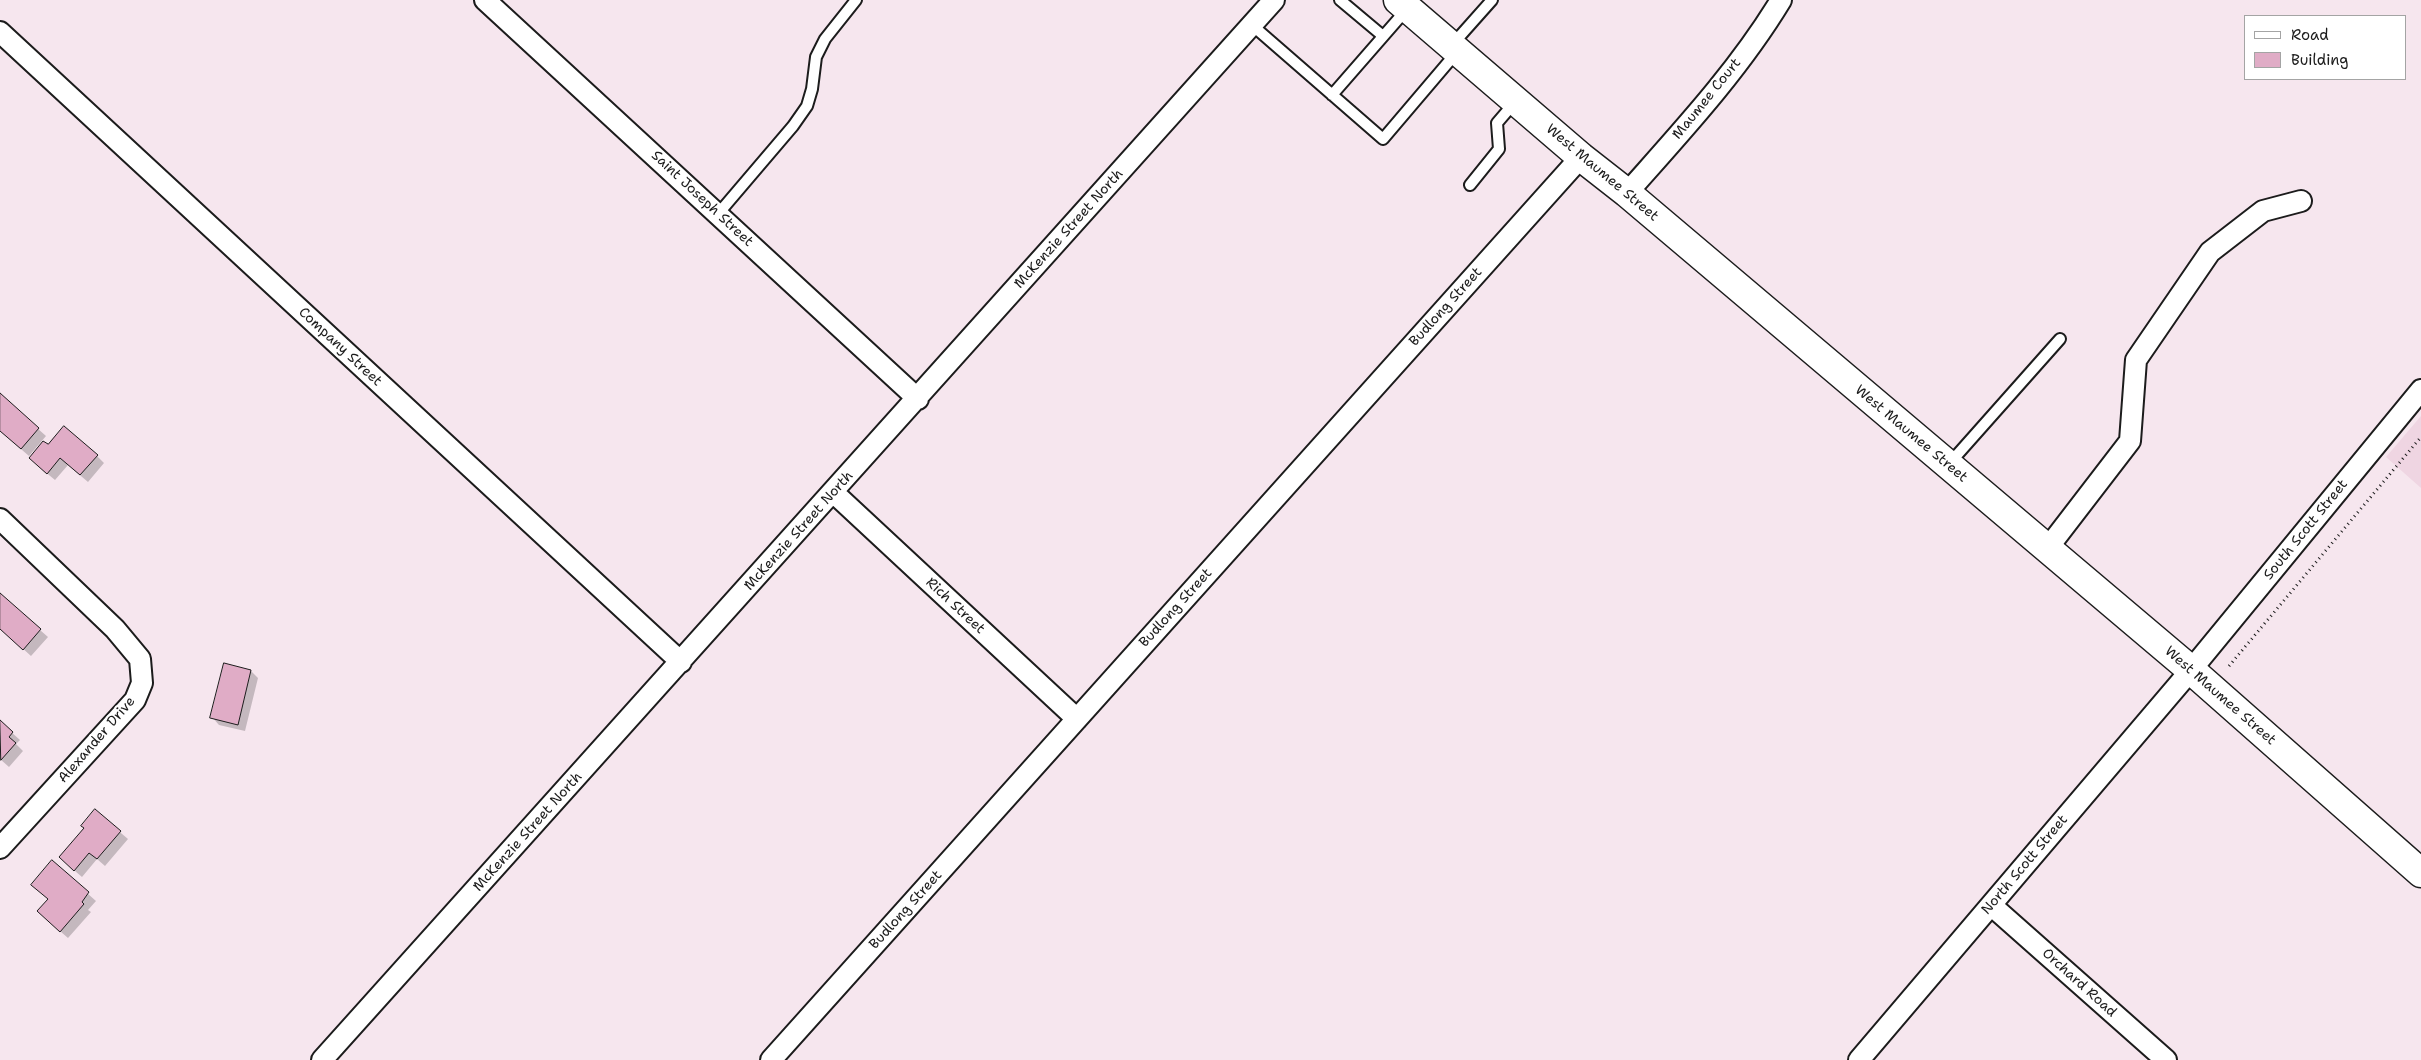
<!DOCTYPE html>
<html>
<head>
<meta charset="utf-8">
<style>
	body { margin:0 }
	#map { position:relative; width:2421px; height:1060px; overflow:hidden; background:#f6e6ee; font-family:"Shantell Sans",sans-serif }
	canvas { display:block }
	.legend { position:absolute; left:2244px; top:15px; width:162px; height:65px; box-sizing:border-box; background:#fff; border:1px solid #a4a4a4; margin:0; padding:6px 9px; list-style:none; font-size:15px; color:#1c1c1c }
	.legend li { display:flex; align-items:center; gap:10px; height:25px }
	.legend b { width:25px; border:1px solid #a4a4a4 }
</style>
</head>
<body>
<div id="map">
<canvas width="2421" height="1060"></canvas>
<ul class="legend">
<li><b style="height:6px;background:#fff"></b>Road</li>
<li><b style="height:14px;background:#e0acc6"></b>Building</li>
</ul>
</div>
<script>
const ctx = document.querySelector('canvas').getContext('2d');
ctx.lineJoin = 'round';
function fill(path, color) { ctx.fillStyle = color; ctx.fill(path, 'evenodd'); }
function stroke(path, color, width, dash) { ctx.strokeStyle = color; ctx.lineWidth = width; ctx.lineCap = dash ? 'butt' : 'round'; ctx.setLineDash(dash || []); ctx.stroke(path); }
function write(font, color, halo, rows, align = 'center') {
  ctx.font = font + ' "Shantell Sans",sans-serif'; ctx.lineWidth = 4; ctx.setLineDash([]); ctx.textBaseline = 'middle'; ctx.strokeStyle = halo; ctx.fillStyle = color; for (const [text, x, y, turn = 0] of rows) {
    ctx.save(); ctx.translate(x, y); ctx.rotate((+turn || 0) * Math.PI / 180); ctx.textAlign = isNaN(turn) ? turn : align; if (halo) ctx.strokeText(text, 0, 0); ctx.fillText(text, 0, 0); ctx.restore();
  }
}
fill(new Path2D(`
	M2421,416V488L2386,457Z`), '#efd5e2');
fill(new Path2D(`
	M0,395L46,436L29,456L0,431Z
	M48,446L97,456L104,463L88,482L68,465L55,480L38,466Z
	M0,595L48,637L31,656L0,628Z
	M251,671L258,678L245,731L219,725L212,717Z
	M0,722L20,740L16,744L23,751L9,767L0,759Z
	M95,811L128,839L105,866L97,859L82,877L68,865Z
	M52,862L96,901L88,910L91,912L68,938L46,919Z`), '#0003');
const building = new Path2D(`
	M0,393L39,428L21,449L0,431Z
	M64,426L98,455L80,475L60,458L47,474L29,458L43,441L48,444Z
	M0,593L41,629L23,650L0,629Z
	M224,663L251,670L238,725L210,718Z
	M0,720L13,732L9,737L16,743L1,760Z
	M95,809L121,831L97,859L89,853L74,871L59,857L84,828L81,826Z
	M52,860L89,892L82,902L84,904L60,932L37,911L48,899L31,885Z`);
fill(building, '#e0acc6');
stroke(building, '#1c1c1c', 1);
const service = new Path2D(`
	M1340,0L1383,36
	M1252,25L1383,139L1457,52
	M1452,45L1492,0
	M1332,95L1407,9
	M1470,185L1499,149L1497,123L1515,102
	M718,214L793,126L807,106L812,89L816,57L825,39L856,0
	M1949,464L2060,339`);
const minor = new Path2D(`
	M485,0L918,399
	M0,32L681,662
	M1627,193C1681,132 1738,71 1781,0
	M834,493L1077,719
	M0,519L115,629L140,659L142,683L135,700L0,848
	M2047,549L2130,441L2136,360L2210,252L2263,211L2301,201
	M1991,905L2166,1060
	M322,1060L1274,0
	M771,1060L1581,157
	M1859,1060L2191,670L2421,390`);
const primary = new Path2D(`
	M1398,0L1581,157L1627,193L2191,670L2421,873`);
stroke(service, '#1c1c1c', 14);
stroke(minor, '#1c1c1c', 24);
stroke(primary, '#1c1c1c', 31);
stroke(new Path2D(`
	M2229,666L2421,437`), '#1c1c1c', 3, [1, 4]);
stroke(service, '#fff', 10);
stroke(minor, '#fff', 20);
stroke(primary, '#fff', 28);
write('14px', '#1c1c1c', '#fff', [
	["Maumee Court",1707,99,-51],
	["West Maumee Street",1602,173,40],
	["Saint Joseph Street",702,199,43],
	["McKenzie Street North",1069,229,-48],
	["Budlong Street",1446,307,-48],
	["Company Street",340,347,43],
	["West Maumee Street",1911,434,40],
	["South Scott Street",2306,530,-51],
	["McKenzie Street North",799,531,-48],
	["Rich Street",955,606,43],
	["Budlong Street",1176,608,-48],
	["West Maumee Street",2220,696,41],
	["Alexander Drive",97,740,-49],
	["McKenzie Street North",528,832,-48],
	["North Scott Street",2025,865,-50],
	["Budlong Street",906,910,-48],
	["Orchard Road",2079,983,42]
]);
</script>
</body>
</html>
